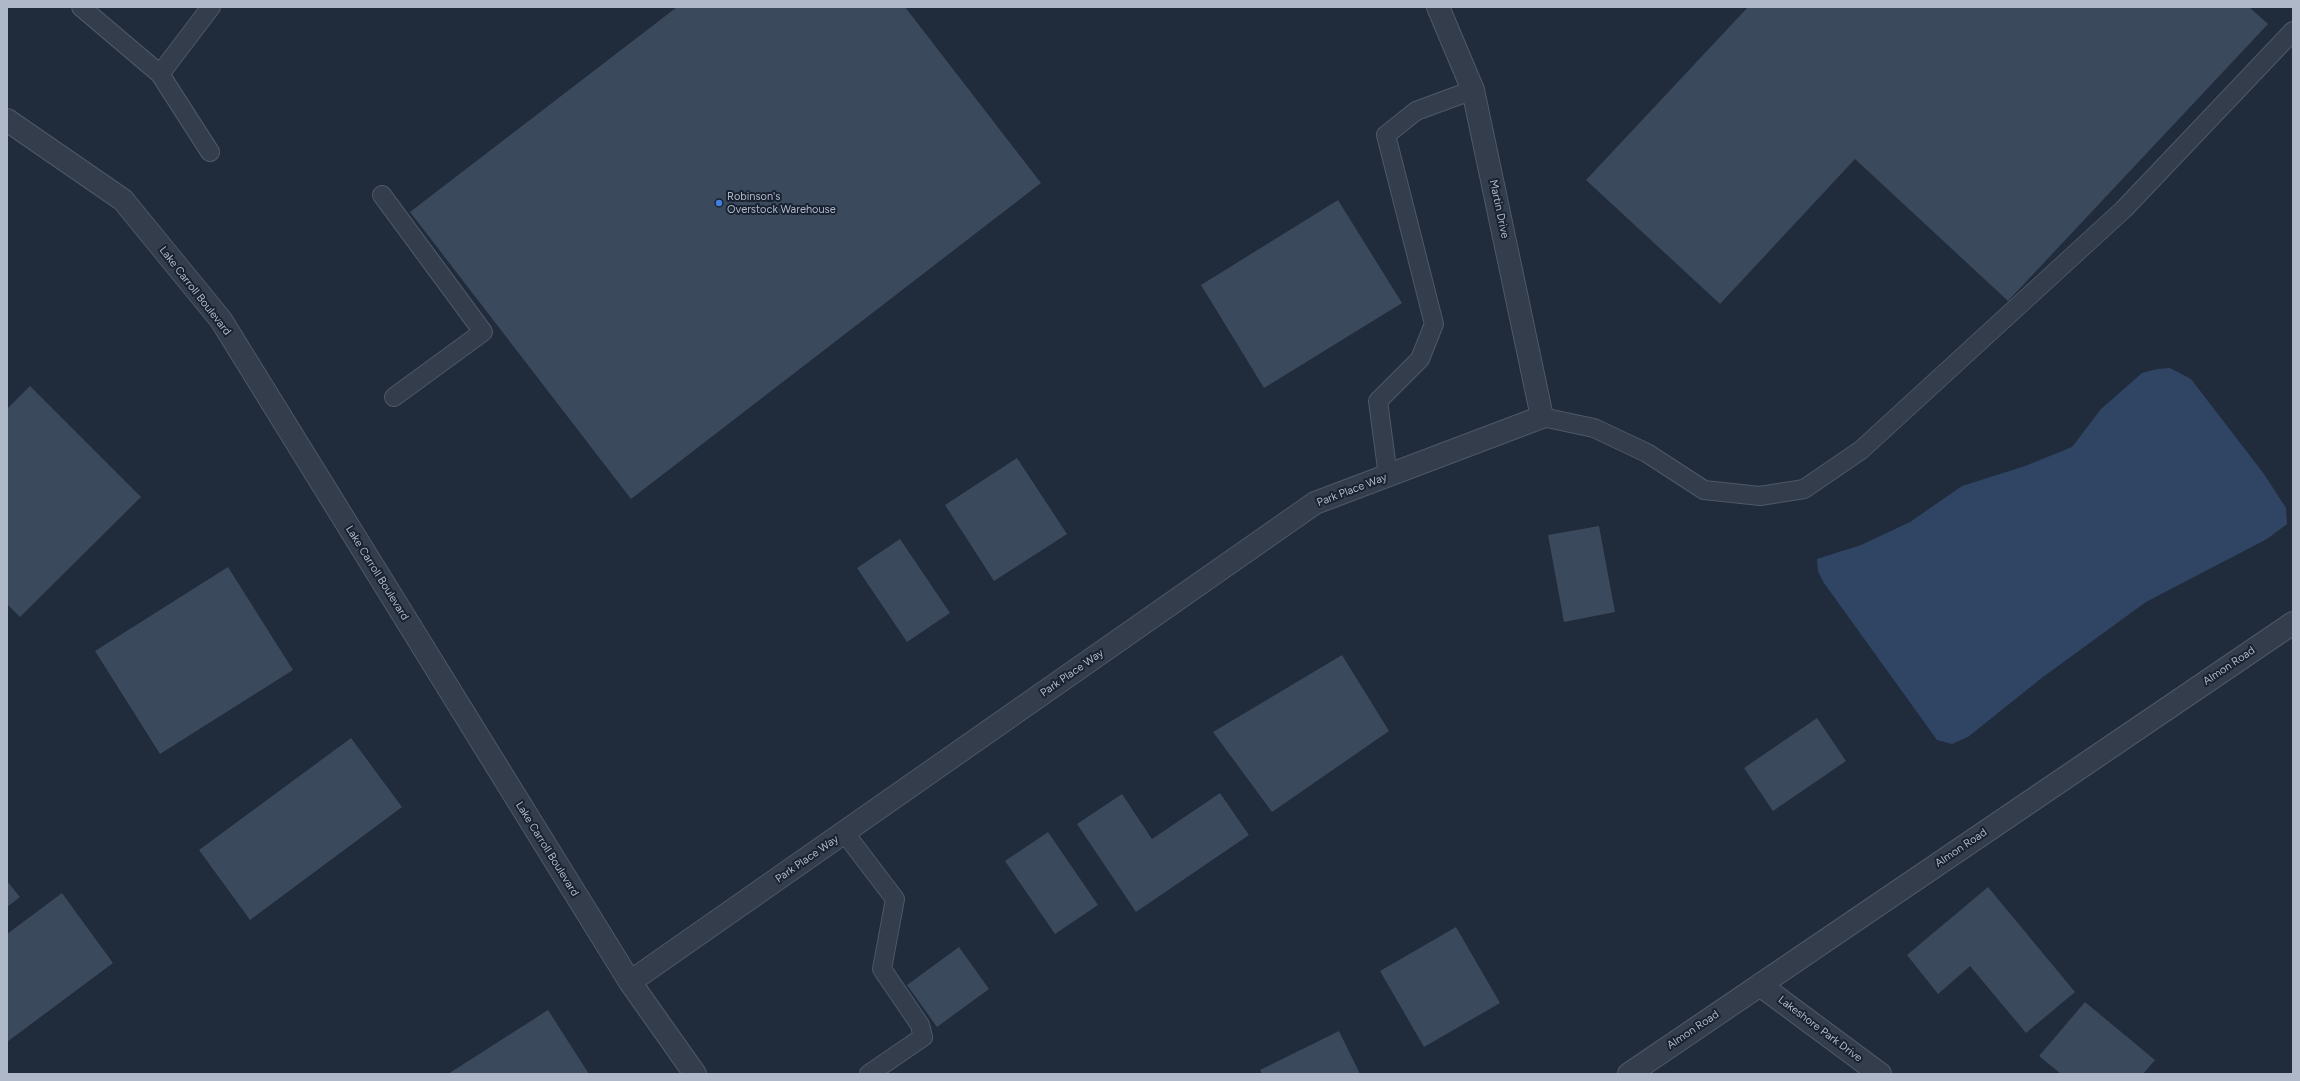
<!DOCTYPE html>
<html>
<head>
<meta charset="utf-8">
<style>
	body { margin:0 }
	#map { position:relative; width:2300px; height:1081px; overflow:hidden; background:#202b3c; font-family:Figtree,sans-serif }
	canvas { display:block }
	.frame { position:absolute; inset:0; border:8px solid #aeb8c8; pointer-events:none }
</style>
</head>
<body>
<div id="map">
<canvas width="2300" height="1081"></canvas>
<div class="frame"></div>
</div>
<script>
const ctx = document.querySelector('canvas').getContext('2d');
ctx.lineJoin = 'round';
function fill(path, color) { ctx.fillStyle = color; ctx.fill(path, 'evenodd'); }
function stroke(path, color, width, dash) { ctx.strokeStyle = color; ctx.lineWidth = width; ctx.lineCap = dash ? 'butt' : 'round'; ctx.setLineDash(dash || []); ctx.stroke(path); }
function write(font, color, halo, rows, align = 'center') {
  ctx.font = font + ' Figtree,sans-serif'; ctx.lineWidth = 4; ctx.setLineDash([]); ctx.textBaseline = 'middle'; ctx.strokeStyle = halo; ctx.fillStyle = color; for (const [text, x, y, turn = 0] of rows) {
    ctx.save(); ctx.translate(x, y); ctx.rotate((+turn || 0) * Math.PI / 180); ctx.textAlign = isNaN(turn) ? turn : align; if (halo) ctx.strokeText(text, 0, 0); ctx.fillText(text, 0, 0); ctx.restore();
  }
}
fill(new Path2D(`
	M2170,368L2191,379L2264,474L2286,508L2287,524L2267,539L2146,602L2043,677L1968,737L1952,744L1937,740L1824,583L1818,571L1817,559L1861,545L1910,522L1962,486L2025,466L2072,447L2101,409L2142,373L2157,369Z`), '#304463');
fill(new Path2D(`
	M677,7H905L1041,183L631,499L410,212Z
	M1748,7H2249L2268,24L2008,301L1855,159L1720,304L1586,180Z
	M1338,200L1402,303L1264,388L1201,285Z
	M30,386L141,497L20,617L7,604V409Z
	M1017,458L1067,534L994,581L945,505Z
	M1599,526L1615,612L1564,622L1548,535Z
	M900,539L950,613L907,642L857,568Z
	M228,567L293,670L160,754L95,651Z
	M1342,655L1389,731L1272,812L1213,732Z
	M1817,718L1846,761L1773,811L1744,768Z
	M351,738L402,807L250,920L199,850Z
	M1220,793L1249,835L1136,912L1077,824L1122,794L1152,839Z
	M1048,832L1098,905L1055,934L1005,861Z
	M7,881L20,897L7,907Z
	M1988,887L2075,992L2026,1033L1970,966L1938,994L1907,955Z
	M62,893L113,963L7,1042V934Z
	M1456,927L1500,1003L1424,1047L1380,971Z
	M959,947L989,989L937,1027L907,985Z
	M2085,1002L2155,1060L2143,1074H2061L2039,1056Z
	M548,1010L589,1074H448Z
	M1339,1031L1360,1074H1262L1260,1070Z`), '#3b495c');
const service = new Path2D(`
	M81,7L160,74L210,152
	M160,74L211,7
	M382,195L483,332L394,397
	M1542,417L1594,428L1647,453L1704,490L1760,496L1804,489L1861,450L2124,209L2293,31
	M1388,476L1378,401L1420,359L1434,324L1386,135L1416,111L1473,90
	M844,832L895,899L882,969L920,1025L923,1037L869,1074`);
const minor = new Path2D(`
	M7,120L123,200L221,320L630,982L695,1074
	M630,982L1315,503L1542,417L1473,90L1438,7
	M1760,985L1880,1074`);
const tertiary = new Path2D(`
	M1629,1074L2293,623`);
stroke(service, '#4e5867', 20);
stroke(minor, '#4e5867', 24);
stroke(tertiary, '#4e5867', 24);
stroke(service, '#343d4c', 18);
stroke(minor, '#343d4c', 22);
stroke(tertiary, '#343d4c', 22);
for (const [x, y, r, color] of [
	[719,203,4,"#3f7fe0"]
]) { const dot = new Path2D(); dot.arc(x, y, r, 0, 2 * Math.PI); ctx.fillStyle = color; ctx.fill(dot); stroke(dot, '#192231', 1.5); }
write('11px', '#aeb8c8', '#192231', [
	["Robinson's",727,197],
	["Overstock Warehouse",727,210]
], 'left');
write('11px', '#aeb8c8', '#192231', [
	["Martin Drive",1499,209,78],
	["Lake Carroll Boulevard",195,291,52],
	["Park Place Way",1352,490,-21],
	["Lake Carroll Boulevard",377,573,58],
	["Almon Road",2229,666,-34],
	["Park Place Way",1072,673,-35],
	["Almon Road",1961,848,-34],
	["Lake Carroll Boulevard",547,849,58],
	["Park Place Way",807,859,-35],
	["Lakeshore Park Drive",1820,1029,37],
	["Almon Road",1693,1030,-34]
]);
</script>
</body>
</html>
